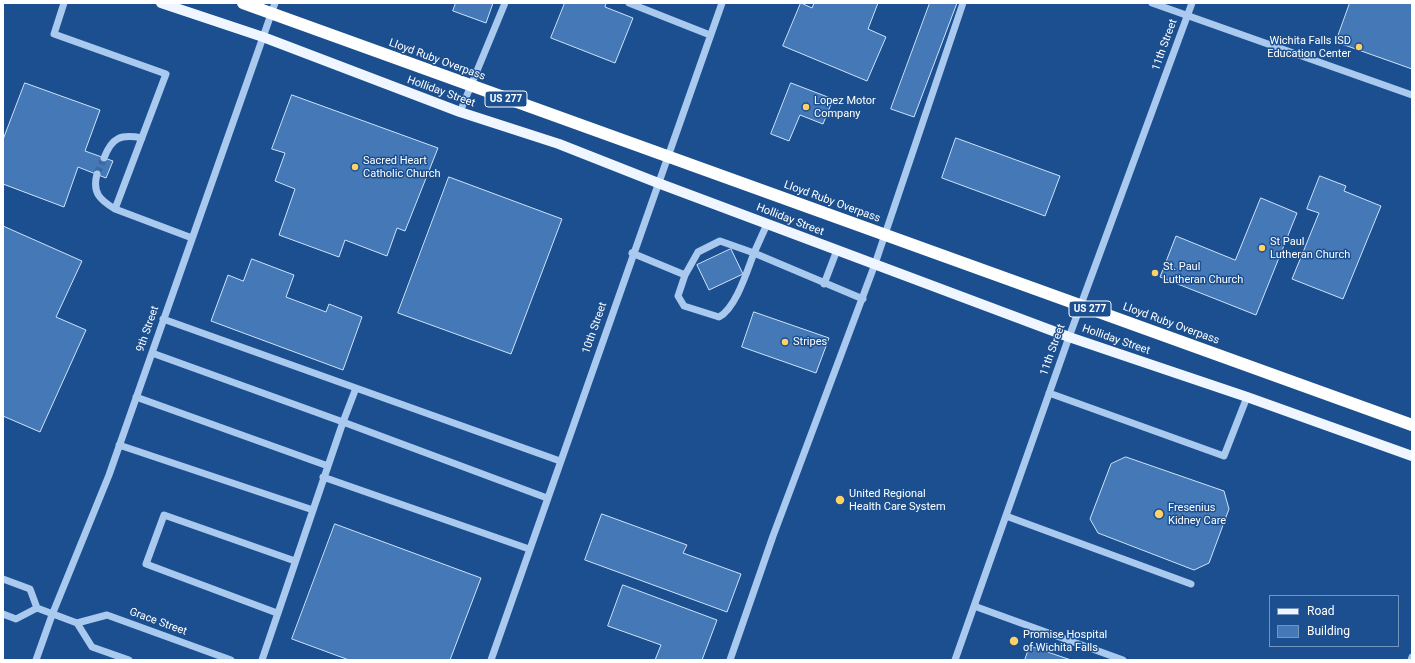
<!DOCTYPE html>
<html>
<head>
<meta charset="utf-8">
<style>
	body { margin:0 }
	#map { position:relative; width:1415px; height:663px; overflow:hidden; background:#1b4f8f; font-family:Roboto,sans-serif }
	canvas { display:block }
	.frame { position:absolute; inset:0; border:4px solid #fff; pointer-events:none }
	.legend { position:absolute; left:1269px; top:595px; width:130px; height:52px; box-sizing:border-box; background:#1b4f8f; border:1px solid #7695bc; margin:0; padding:5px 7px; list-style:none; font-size:12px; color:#fff }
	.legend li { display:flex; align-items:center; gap:8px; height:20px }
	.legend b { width:20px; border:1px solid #7695bc }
</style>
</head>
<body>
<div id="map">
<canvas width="1415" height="663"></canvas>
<div class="frame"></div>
<ul class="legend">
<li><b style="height:5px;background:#f0f6ff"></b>Road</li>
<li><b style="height:11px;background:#4478b7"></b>Building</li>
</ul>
</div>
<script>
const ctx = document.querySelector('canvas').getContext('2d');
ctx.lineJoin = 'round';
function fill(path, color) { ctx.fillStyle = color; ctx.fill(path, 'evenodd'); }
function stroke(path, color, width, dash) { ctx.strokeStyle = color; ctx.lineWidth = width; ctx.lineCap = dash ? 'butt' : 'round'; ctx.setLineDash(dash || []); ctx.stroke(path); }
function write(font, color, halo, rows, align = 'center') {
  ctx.font = font + ' Roboto,sans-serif'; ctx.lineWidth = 3; ctx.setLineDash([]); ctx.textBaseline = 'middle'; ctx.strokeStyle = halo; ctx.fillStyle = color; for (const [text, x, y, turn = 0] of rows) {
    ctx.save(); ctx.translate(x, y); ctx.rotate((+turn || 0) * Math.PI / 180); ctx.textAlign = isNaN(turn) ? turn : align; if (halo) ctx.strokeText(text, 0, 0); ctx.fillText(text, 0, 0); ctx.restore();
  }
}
const building = new Path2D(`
	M456,3H493L486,23L453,11Z
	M565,3H606L605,7L633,18L615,63L551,38Z
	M801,3L812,8L814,3H878L868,29L886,37L867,81L783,46Z
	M930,3H957L914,117L891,109Z
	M1350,3H1412V69L1336,42Z
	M25,83L100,110L85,151L113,161L106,178L78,167L64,207L3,184V140Z
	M791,83L833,99L823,124L800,115L789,141L771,134Z
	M292,95L438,148L405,231L397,228L387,256L345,240L339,257L279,235L295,189L275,181L285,153L272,149Z
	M956,138L1060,176L1045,216L942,178Z
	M1320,176L1346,186L1344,191L1381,206L1343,299L1292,279L1319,213L1307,209Z
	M449,177L562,219L511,354L398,313Z
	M1261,198L1297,213L1256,315L1160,277L1176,236L1235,260Z
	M3,226L82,261L56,317L86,330L40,432L3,416Z
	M731,249L743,274L709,290L697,265Z
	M252,259L294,275L286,297L326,312L329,304L362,317L343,370L211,321L228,275L243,281Z
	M754,312L829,338L816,373L742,347Z
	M1126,457L1224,491L1229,509L1209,563L1194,570L1098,533L1090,519L1111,464Z
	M602,514L687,545L683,553L741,574L727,612L585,560Z
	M335,524L481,578L450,660H349L292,639Z
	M623,585L717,620L702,660H655L661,645L608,626Z
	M1030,646L1071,660H1025Z`);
fill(building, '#4478b7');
stroke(building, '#cfe3fa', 1);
stroke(new Path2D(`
	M97,174L104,158`), '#3d69a0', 7, [7, 3.5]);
stroke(new Path2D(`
	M64,3L54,34L166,74L115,209L192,238
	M629,3L710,35
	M1152,3L1412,95
	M460,112L505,3
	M104,158C112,137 121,134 142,138
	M97,174C92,193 100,200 115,209
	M632,253L685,275L678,296L684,306L719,317C736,308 747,271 754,253L863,299
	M685,275L698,252L720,241L754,253L767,224
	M824,284L837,250
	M163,319L560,461
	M152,353L343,422L262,660
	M356,388L343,422L547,498
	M1049,393L1224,456L1247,397
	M136,397L328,466
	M119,445L313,510
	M323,477L529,549
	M1006,516L1191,584
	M3,579L30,589L37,608L77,623L107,615L231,660
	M974,606L1123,660
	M277,613L146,564L164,515L295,561
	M3,614L16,619L37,608
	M77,623L92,647L129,660
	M36,660L52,615L109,475L275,3
	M491,660L722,3
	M730,660L773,536L875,264L963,3
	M955,660L1069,337L1192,3
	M1411,660L1412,657`), '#a9c9ee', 7);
stroke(new Path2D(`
	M161,3L263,37L460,112L559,144L658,183L1069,337L1247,397L1412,456`), '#f0f6ff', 10);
stroke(new Path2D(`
	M243,3L1412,425`), '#fff', 12);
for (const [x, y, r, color] of [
	[1359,47,4,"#ffd166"],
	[806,107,4,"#ffd166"],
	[355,167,4,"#ffd166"],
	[1262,248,4,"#ffd166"],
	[1155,273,4,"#ffd166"],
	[785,342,4,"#ffd166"],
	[840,500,5,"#ffd166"],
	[1159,514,5,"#ffd166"],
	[1014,641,5,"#ffd166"]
]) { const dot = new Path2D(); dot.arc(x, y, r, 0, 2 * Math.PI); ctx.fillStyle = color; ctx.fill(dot); stroke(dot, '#1b4f8f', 1.5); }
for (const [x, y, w] of [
	[506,99,42],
	[1090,309,42]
]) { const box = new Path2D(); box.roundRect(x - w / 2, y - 8, w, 16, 3); ctx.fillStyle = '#1b4f8f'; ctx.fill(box); stroke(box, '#fff', 1); }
write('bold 10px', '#fff', null, [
	["US 277",506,99],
	["US 277",1090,309]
]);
write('11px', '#fff', '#1b4f8f', [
	["Wichita Falls ISD",1351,41,"right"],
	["Education Center",1351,54,"right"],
	["Lopez Motor",814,101],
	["Company",814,114],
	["Sacred Heart",363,161],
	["Catholic Church",363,174],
	["St Paul",1270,242],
	["Lutheran Church",1270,255],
	["St. Paul",1163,267],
	["Lutheran Church",1163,280],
	["Stripes",793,342],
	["United Regional",849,494],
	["Health Care System",849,507],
	["Fresenius",1168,508],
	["Kidney Care",1168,521],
	["Promise Hospital",1023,635],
	["of Wichita Falls",1023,648]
], 'left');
write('11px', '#fff', '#1b4f8f', [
	["11th Street",1165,45,-70],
	["Lloyd Ruby Overpass",437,60,20],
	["Holliday Street",441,92,20],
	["Lloyd Ruby Overpass",832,202,20],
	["Holliday Street",790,220,21],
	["Lloyd Ruby Overpass",1171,324,20],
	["10th Street",595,328,-71],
	["9th Street",148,329,-71],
	["Holliday Street",1116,340,19],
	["11th Street",1053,350,-70],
	["Grace Street",158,622,20]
]);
</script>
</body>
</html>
